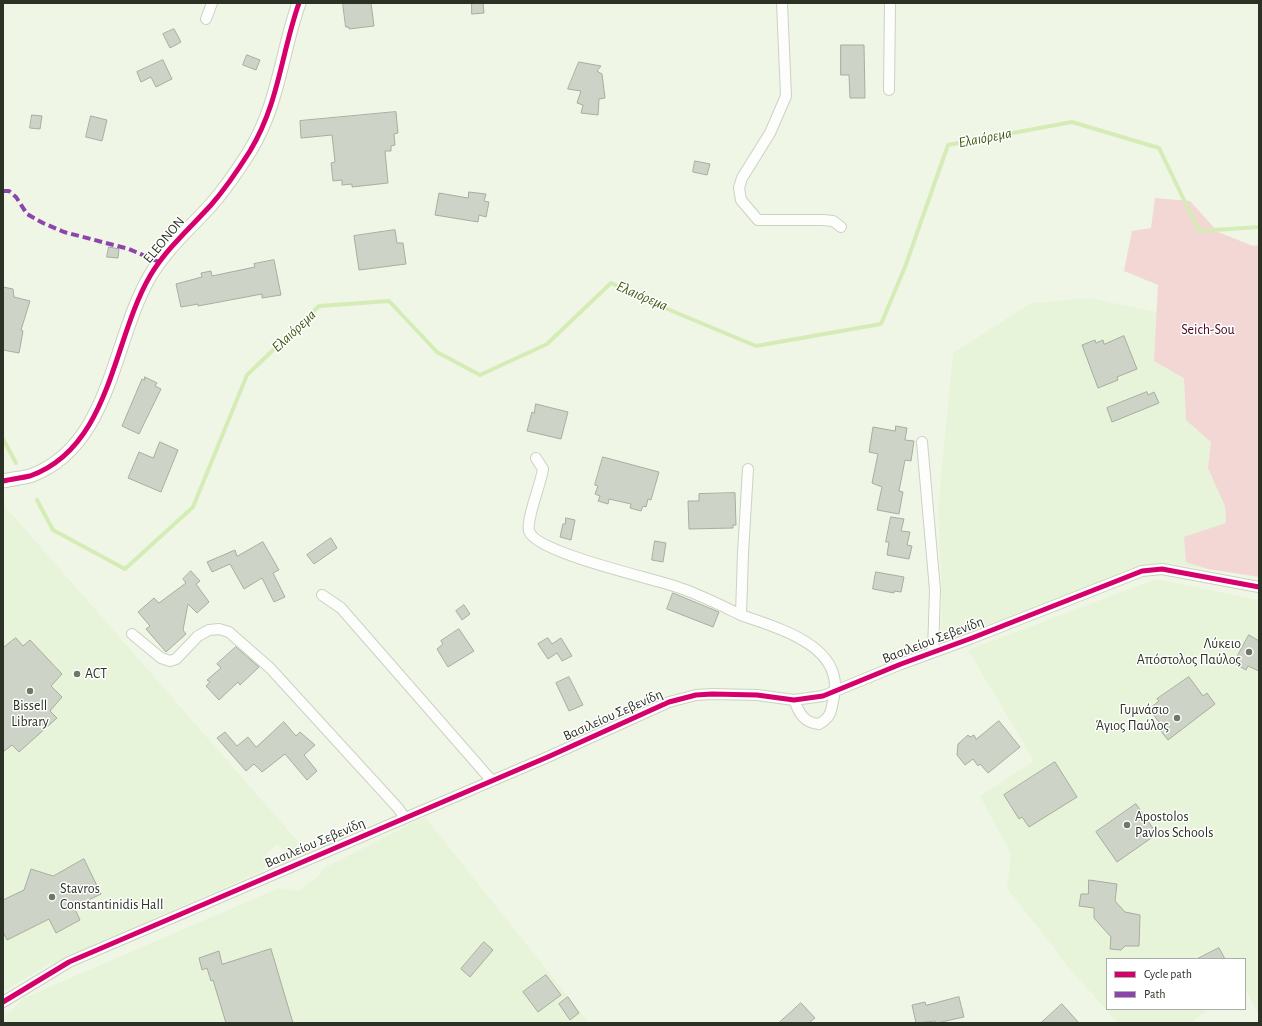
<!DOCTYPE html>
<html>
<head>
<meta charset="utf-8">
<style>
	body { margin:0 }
	#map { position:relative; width:1262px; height:1026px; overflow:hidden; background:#eff6e6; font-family:"Alegreya Sans",sans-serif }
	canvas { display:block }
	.frame { position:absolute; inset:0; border:4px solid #2c3125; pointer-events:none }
	.legend { position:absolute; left:1106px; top:958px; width:140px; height:52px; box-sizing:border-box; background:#fff; border:1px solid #abada8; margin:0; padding:5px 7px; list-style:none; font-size:12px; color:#2c3125 }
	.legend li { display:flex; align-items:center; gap:8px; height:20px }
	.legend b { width:20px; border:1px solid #abada8 }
</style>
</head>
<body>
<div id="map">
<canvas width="1262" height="1026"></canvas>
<div class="frame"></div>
<ul class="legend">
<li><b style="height:5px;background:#d6006c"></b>Cycle path</li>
<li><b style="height:5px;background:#8e44ad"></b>Path</li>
</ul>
</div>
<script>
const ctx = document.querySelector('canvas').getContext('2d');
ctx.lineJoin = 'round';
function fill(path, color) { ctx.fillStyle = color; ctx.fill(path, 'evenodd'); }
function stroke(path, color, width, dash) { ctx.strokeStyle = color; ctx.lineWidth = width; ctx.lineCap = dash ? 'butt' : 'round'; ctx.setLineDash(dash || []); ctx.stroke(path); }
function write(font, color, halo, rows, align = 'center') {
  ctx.font = font + ' "Alegreya Sans",sans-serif'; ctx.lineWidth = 3; ctx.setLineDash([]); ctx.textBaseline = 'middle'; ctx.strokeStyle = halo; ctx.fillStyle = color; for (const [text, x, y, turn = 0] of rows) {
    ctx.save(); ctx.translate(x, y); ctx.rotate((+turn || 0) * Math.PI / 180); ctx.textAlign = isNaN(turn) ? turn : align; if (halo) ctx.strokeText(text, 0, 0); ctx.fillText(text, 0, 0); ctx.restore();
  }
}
fill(new Path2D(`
	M1090,298L1156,312L1234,471L1238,525L1208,569L1167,563L1153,564L1110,578L1043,605L941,642L942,596L938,509L953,353L1031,303Z
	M3,504L309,854L298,856L287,852L277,844L266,854L268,860L264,870L44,967L3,992Z
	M1156,579L1259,600V1014L1245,990V959H1107V1009H1209L1190,1023H1118L1070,969L1007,888L1011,854L980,796L1034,761L968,650Z
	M425,817L589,1023H3V1018L24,998L279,888L298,891L319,876L322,869Z`), '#e8f4d9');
fill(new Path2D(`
	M1155,198L1190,201L1218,232L1253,246L1259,245V577L1208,569L1186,562L1184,537L1226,523L1225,506L1208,468L1211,442L1186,420L1184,378L1154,361L1158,285L1124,271L1132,231L1151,228Z`), '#f2d7d5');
stroke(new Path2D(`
	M3,439L16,463
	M37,500L53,530L125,569L193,507L247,375L319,306L389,301L437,352L480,375L547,344L611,283L665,308L756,346L881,324L905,267L948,145L1072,122L1159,148L1199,231L1259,227`), '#d6ecb7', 4);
const building = new Path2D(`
	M343,3H371L374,26L349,29V27H346Z
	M472,3H483L484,13L472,14Z
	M174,29L181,42L170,48L163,34Z
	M841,45H864L865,98H850L849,75H841Z
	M247,55L260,60L256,70L243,65Z
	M163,60L172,79L156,87L151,77L141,82L137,72Z
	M579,62L601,66L597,71L602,74L605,98L599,99L598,115L581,113L583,105L577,103L581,91L568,89Z
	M396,112L398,133L394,134L395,145L391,146V151H385L388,183L352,187V184L342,185V180L333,181L331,163L335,162L332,135L301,138L300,121Z
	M32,115L42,116L40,129L30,128Z
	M91,116L107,120L102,141L86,137Z
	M695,161L710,164L707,175L693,172Z
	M469,192L486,194L484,201L489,202L486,217L479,215L478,222L435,215L439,193L468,198Z
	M395,230L397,243H403L406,264L359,270L354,236Z
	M109,247L119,249L118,258L107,257Z
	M274,260L281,295L262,298V294L198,306V304L181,307L176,284L202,277L201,273L211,271L212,276L255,267L254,264Z
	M3,287L13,289L14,297L30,301L21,330L23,331L19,353L3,350Z
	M1124,336L1137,369L1117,377L1118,380L1098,388L1082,345L1095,340L1096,343L1103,340L1104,344Z
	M145,377L157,383L155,386L161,389L139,434L122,426L142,379L144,380Z
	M1147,392L1148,395L1154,392L1159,403L1112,422L1107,408Z
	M536,404L568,412L561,439L527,431L532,412L534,413Z
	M896,426L907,428L905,440L914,441L911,461L905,460L899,491L903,492L899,514L877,510L882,487L872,483L878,454L869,452L873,427L895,431Z
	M160,442L178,450L161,492L128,478L139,452L153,458Z
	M603,457L659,472L651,500L648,499L646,507L643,506L641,511L630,508L631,504L609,499L608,504L598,501L600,496L595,494L598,486L595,485Z
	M735,493L736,525H733V528L689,529L688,501H699V494Z
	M891,517L904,519L901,531L910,532L907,545L912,546L909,559L887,555L889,542H886Z
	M566,518L575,520L571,540L560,537L563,524H565Z
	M331,538L337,548L314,564L307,555Z
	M655,541L666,543L663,562L652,560Z
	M263,542L279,570L273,573L285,597L274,602L262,578L244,589L230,564L212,572L207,562L235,550L237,556Z
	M191,571L200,581L196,584L209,602L197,613L188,604L183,630L186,634L166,652L146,629L150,626L138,612L154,598L159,603L186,583L183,579Z
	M876,572L904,577L901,592L894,591V593L873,589Z
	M673,593L719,612L713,627L667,609Z
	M464,605L470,614L462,620L456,611Z
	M459,629L474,651L448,667L437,649L443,644L441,641Z
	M1249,635L1259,641V671L1248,666L1246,670L1234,663Z
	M16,638L23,646L30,640L62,674L51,686L62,697L50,711L57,718L19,752L12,745L3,752V648Z
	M548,638L552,644L561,638L572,656L562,661L557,653L548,659L538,644Z
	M236,647L259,667L240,685L238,682L219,700L206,686L210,682L207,680L221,668L217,664Z
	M569,677L583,705L569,711L556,683Z
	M1189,677L1203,696L1207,693L1215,704L1168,740L1160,730L1163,727L1149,709L1159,701L1157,699Z
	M999,721L1020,747L988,773L980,764L978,766L973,759L965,765L957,755L958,744L968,735L970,737L974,735L976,739Z
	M284,722L296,736L300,732L315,745L304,755L317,771L307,780L285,754L262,772L254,764L246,771L217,738L225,732L237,746L248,737L256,747Z
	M1055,762L1077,797L1029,827L1022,817L1019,819L1004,795Z
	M1136,804L1157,834L1117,862L1096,832Z
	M84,859L101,894L74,907L80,920L56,933L49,919L7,940L3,932V900L24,890L31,869L53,876Z
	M1089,880L1117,884L1115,901L1125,912L1140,915L1139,946H1125L1121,950L1110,949L1111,937L1094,918V908L1079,906L1081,894H1088Z
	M484,942L493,950L470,977L461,969Z
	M1219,948L1225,959H1197Z
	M271,949L293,1023H226L213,980L211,981L207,968L202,970L199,958L219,951L222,964Z
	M546,975L561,995L538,1012L523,992Z
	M568,997L579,1013L570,1020L559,1004Z
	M959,997L964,1017L937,1023L935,1021L916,1023L912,1005L925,1002L926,1005Z
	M801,1003L815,1018L809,1023H779Z
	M1062,1004L1079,1023H1041Z`);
fill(building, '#cdd3c6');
stroke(building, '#a8ada0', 1);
const minor = new Path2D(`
	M782,3L786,96L770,133L742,178L739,188L741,200L758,220H823L833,221L841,227
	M206,19L212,3
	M889,90L890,3
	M922,442L935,590L933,652
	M536,458L543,469C541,484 526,519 529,531C536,553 652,578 677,587C699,594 720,605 741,615
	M748,469L743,553L741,615C777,628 844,645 834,696C831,710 832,717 819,724C804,723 799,713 794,700
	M322,595L341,608L492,781
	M132,634L161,658L170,661L176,659L198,636L209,630L219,629L229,632L270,668L398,808L405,818
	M3,1002L69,962L550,756L669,702L696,695L712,694L757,695L794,700L823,696L901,664L972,638L1142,571L1162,569L1259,587`);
const tertiary = new Path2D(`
	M3,481C12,479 21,478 30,476C111,447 112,341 150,276C166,249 190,228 211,205C225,189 238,170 250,151C279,103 281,54 299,3`);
stroke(minor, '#cbd1c4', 12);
stroke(tertiary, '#cbd1c4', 15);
stroke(minor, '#fdfefb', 10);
stroke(tertiary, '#fdfefb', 13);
stroke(new Path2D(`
	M3,191H9L16,197L27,214L43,223L64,232L129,249L159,262`), '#8e44ad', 4, [8, 4]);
stroke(new Path2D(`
	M3,481C12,479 21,478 30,476C111,447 112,341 150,276C166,249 190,228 211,205C225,189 238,170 250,151C279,103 281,54 299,3
	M3,1002L69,962L550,756L669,702L696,695L712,694L757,695L794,700L823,696L901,664L972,638L1142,571L1162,569L1259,587`), '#d6006c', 5);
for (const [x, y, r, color] of [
	[1249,652,4,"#707669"],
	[77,674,4,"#707669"],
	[30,691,4,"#707669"],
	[1177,718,4,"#707669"],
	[1127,825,4,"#707669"],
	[52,897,4,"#707669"]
]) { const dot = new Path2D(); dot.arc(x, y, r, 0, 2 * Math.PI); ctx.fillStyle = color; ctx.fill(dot); stroke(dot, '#fff', 1.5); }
write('14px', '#2c3125', '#fff', [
	["ELEONON",164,240,-50],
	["Βασιλείου Σεβενίδη",933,640,-21],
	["Βασιλείου Σεβενίδη",613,715,-24],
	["Βασιλείου Σεβενίδη",315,843,-23]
]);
write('14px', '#4e0922', '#fff', [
	["Seich-Sou",1208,330]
]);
write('14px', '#2c3125', '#fff', [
	["Λύκειο",1241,644,"right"],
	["Απόστολος Παύλος",1241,660,"right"],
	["ACT",85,674],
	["Bissell",30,706,"center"],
	["Library",30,722,"center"],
	["Γυμνάσιο",1169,710,"right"],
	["Άγιος Παύλος",1169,726,"right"],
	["Apostolos",1135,817],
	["Pavlos Schools",1135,833],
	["Stavros",60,889],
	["Constantinidis Hall",60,905]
], 'left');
write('italic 15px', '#3f560c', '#fff', [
	["Ελαιόρεμα",985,138,-11],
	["Ελαιόρεμα",642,296,23],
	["Ελαιόρεμα",294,331,-43]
]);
</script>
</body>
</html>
